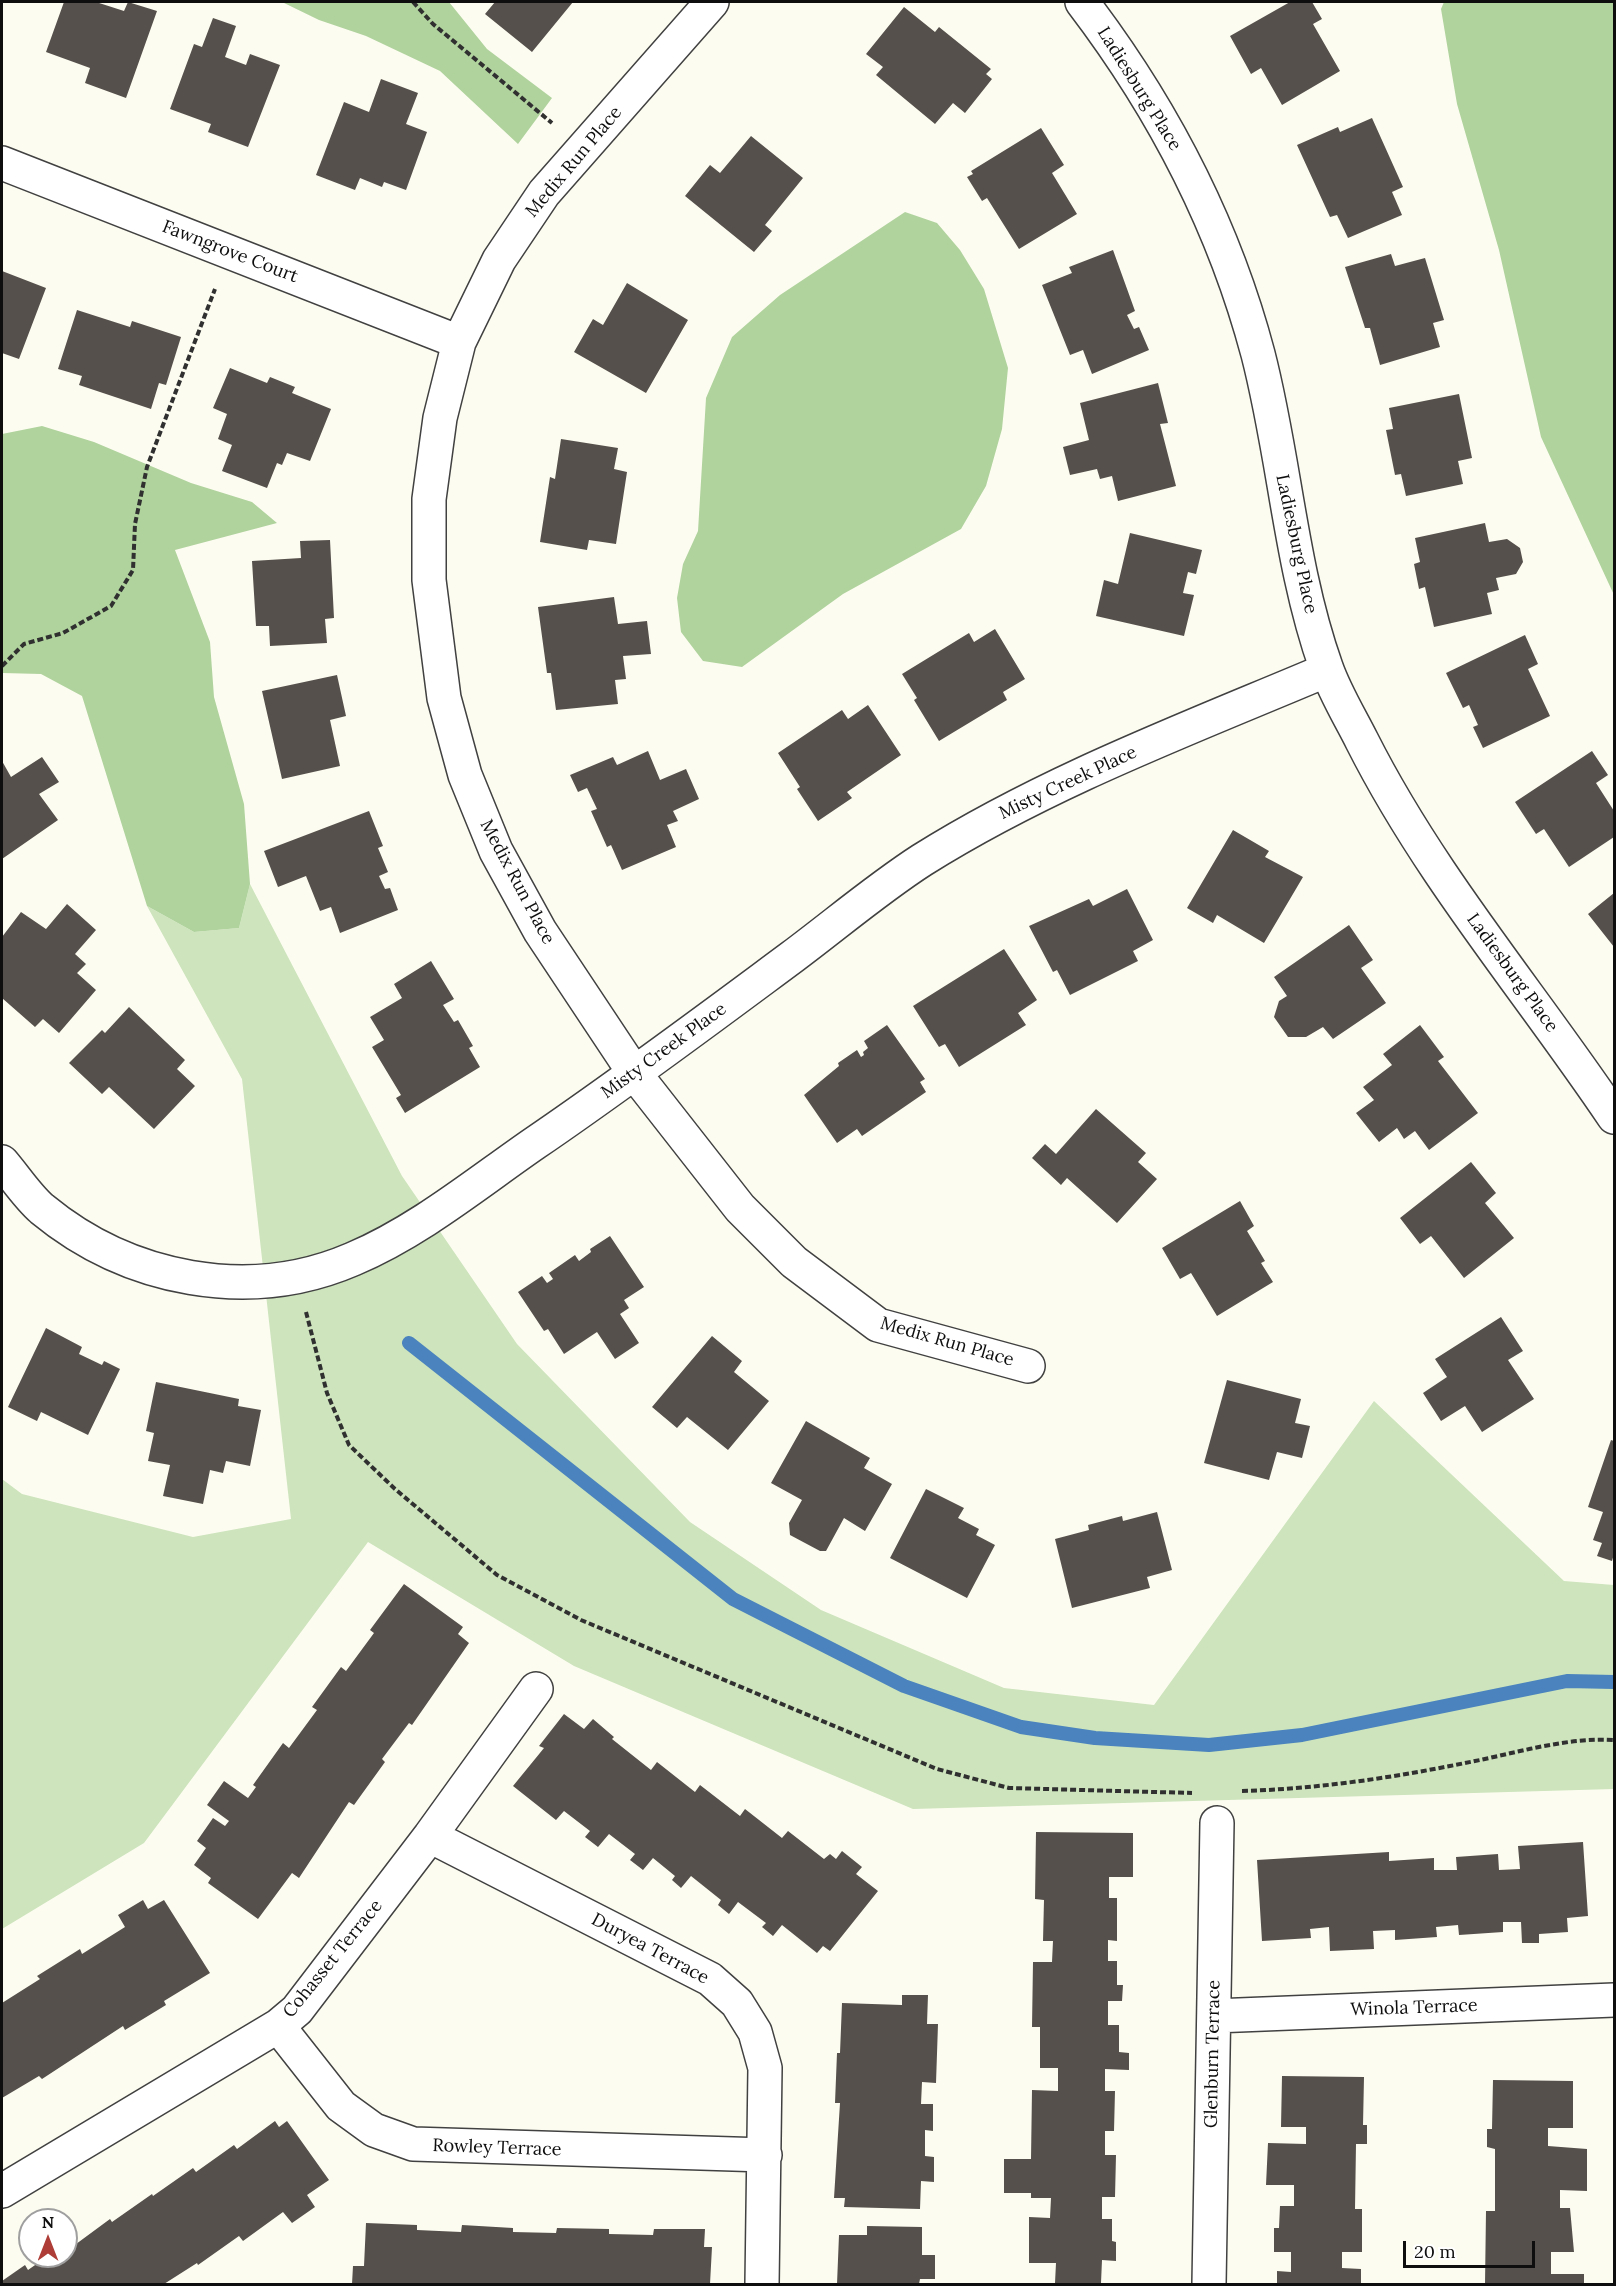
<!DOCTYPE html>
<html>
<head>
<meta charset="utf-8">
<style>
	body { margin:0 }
	#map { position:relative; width:1616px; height:2286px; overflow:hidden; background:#fdfcf0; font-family:Lora,serif }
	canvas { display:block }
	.frame { position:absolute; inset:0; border:3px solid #0e0e0e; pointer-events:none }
	.north { position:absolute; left:18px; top:2208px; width:60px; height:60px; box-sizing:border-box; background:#fff; border:2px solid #9f9f9f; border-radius:50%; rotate:0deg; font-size:16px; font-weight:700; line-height:24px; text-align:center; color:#0e0e0e }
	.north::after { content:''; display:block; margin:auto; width:21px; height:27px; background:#ad3d36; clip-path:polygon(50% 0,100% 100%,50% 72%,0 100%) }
	.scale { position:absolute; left:1403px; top:2241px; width:132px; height:27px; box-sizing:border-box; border:3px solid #0e0e0e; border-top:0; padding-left:8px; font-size:18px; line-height:21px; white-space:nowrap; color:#0e0e0e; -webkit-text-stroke:4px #fff; paint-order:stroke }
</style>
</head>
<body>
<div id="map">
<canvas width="1616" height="2286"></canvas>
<div class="frame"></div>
<div class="north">N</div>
<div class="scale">20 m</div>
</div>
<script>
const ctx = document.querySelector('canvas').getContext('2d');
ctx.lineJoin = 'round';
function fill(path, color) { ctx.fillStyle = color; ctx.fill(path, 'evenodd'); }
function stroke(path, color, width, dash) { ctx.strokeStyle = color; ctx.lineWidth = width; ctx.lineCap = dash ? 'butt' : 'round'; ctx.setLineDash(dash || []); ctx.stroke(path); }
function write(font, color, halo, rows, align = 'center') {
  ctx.font = font + ' Lora,serif'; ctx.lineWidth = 6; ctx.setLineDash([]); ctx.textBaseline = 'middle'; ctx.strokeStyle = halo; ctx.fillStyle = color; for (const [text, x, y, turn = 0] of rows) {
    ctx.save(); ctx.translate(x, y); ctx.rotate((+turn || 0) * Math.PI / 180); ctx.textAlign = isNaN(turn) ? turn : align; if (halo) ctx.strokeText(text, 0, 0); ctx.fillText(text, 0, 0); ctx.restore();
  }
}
fill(new Path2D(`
	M250,884L402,1176L517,1344L690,1522L821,1610L1004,1688L1154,1705L1374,1401L1564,1581L1614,1585V1789L913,1809L574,1666L368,1542L144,1843L2,1929V1479L22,1494L193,1537L291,1519L242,1079L147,906L194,932L239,928Z`), '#cde4bd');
fill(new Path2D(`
	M282,2H449L487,49L552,98L518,144L440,71L366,36L319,20Z
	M1444,2H1614V595L1541,437L1499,250L1457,104L1441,9Z
	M905,212L937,223L960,250L984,289L1008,368L1002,429L986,486L961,529L843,594L742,667L703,661L681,632L677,598L683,564L698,531L706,398L732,337L780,295Z
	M42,426L94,442L191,483L252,502L277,523L175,550L210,642L214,697L244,804L250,884L239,928L194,932L147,906L82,696L41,674L2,673V434Z`), '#b0d39e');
stroke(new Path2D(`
	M409,1343L733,1599L904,1686L1021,1727L1095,1738L1209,1745L1302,1735L1567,1681L1614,1682`), '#4a83bd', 14);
fill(new Path2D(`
	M64,2H96L124,11L128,2L157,11L126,98L85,83L90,68L46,52Z
	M495,2H573L532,52L485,14Z
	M1290,2H1312L1322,19L1313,24L1340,71L1282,105L1261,68L1251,74L1230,36Z
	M904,7L935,32L939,27L991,69L986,74L992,79L965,113L953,103L935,124L876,75L883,67L866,54Z
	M213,18L236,26L225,57L246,65L250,54L280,65L248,147L208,132L211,124L170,109L194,44L202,47Z
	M381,79L418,93L406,124L427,132L406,190L384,182L382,187L360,178L355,190L316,175L344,102L369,112Z
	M1372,118L1403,187L1392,192L1402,215L1348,238L1337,215L1330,217L1297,145L1338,127L1340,132Z
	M1041,128L1064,165L1052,173L1077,214L1019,249L987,198L982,201L967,177L973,174L971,171Z
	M751,136L803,178L765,225L772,231L754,252L685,196L710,165L720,173Z
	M1113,250L1135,311L1127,315L1134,329L1139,327L1149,350L1092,374L1083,350L1070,355L1042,285L1072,273L1069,267Z
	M1391,254L1395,266L1425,258L1444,320L1433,323L1440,347L1380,365L1370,328H1365L1345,267Z
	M2,271L46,288L19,359L2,353Z
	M627,283L688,320L646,393L574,352L593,319L603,325Z
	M77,310L130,327L132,321L181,337L166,385L159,383L151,409L79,385L82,376L58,369Z
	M230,368L267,383L270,377L295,387L292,393L331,409L310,461L287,453L282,465L277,463L267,488L222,471L232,445L218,439L227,414L213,408Z
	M1158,383L1168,423L1160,424L1176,486L1118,501L1112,476L1100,479L1097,469L1070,475L1063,447L1089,440L1080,403Z
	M1459,394L1472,458L1458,461L1463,484L1406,496L1401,474L1395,475L1386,430L1393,429L1389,408Z
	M561,439L618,448L614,469L627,472L616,544L589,540L587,550L540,542L550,477L555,479Z
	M1485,523L1489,542L1507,539L1520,548L1523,562L1516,574L1496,578L1499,590L1487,593L1492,614L1434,627L1425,587L1419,589L1414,564L1420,562L1415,538Z
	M1130,533L1202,550L1196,574L1188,572L1183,593L1194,595L1184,636L1096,616L1104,580L1118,584Z
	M330,540L334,618L325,619L327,643L270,646L269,626H256L252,561L301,558L300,541Z
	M614,597L618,624L647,621L651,654L623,656L626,679L615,680L618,704L556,710L551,673H547L538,607Z
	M995,629L1025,679L1003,692L1007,700L939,741L914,700L917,698L902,674L969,633L974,642Z
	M1525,635L1538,664L1528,669L1550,716L1483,748L1473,727L1478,725L1469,705L1463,708L1446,673Z
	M337,675L346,716L330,720L340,766L282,779L262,691Z
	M868,705L901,755L847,792L852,798L818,821L797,789L800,787L778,753L842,710L848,719Z
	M648,751L660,780L686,769L699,799L673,811L678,821L667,825L676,847L622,870L611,845L607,847L591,811L597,809L587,788L578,792L570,775L613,757L617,765Z
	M1592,751L1608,775L1596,783L1614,811V837L1569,867L1544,829L1536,834L1515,802Z
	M42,757L59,782L39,794L58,820L2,859V761L11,777Z
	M369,811L383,846L378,848L388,872L379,876L385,889L390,888L398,910L340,933L331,907L320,911L306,876L278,887L264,851Z
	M1233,830L1269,851L1265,857L1303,877L1264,943L1217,915L1213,923L1187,908Z
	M1127,889L1153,940L1133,951L1138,961L1070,995L1057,970L1053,972L1029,926L1089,899L1093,906Z
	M1614,893V947L1588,914Z
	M67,904L96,930L75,954L86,964L77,973L96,990L59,1033L43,1019L35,1027L2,998V937L21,912L46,929Z
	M1349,925L1373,960L1361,968L1386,1003L1333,1039L1323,1027L1306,1037H1288L1274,1017L1279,1001L1287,996L1274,977Z
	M1004,949L1037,1000L1018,1013L1026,1025L959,1067L945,1044L939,1047L913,1006Z
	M431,961L454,999L443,1005L454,1022L458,1020L473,1046L469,1048L480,1067L405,1113L396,1098L401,1095L372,1047L384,1040L370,1017L402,998L394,984Z
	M129,1007L185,1060L177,1069L195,1086L154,1129L109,1087L102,1094L69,1063L102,1030L105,1033Z
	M887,1025L925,1079L920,1082L926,1092L862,1136L857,1129L837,1143L804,1095L839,1066L838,1063L857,1050L861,1057L864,1055L863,1052L868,1048L864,1041Z
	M1420,1025L1444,1057L1438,1061L1478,1113L1429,1150L1415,1131L1404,1139L1397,1128L1379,1142L1356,1113L1374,1100L1363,1087L1392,1065L1383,1054Z
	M1096,1109L1146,1153L1138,1162L1157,1179L1117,1223L1067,1178L1061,1185L1032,1158L1045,1144L1056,1154Z
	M1471,1162L1496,1193L1485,1203L1514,1238L1464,1278L1431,1236L1420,1244L1400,1218Z
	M1240,1201L1254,1226L1247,1231L1265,1261L1261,1263L1273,1282L1217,1316L1191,1273L1180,1279L1162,1248Z
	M610,1236L644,1287L624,1300L629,1308L620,1314L639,1343L615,1359L597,1332L564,1354L548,1329L544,1331L518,1292L542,1276L547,1283L553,1279L549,1273L575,1255L579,1261L591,1252L590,1249Z
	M1501,1317L1523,1351L1508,1360L1534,1399L1482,1432L1465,1406L1441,1421L1423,1393L1447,1377L1435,1359Z
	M46,1328L82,1347L79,1354L102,1365L104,1361L120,1369L88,1435L41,1412L37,1421L8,1407Z
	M712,1336L742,1361L734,1372L769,1401L728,1450L687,1417L677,1428L652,1407Z
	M1227,1380L1301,1399L1295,1423L1310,1426L1302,1458L1277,1452L1269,1480L1204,1463Z
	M156,1382L239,1399L238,1406L261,1410L250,1466L226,1461L223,1473L210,1470L203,1504L163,1496L170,1465L148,1461L154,1433L146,1431Z
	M806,1421L870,1458L864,1468L892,1484L865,1531L844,1518L826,1551H820L790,1535L789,1523L802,1500L771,1483Z
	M1611,1440L1614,1441V1554L1612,1561L1597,1556L1602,1543L1593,1540L1603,1512L1588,1507Z
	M926,1489L964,1508L958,1518L979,1529L976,1535L995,1545L967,1598L890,1558Z
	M1157,1512L1172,1570L1147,1577L1150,1588L1072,1608L1055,1539L1089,1530L1088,1525L1122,1516L1123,1521Z
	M404,1584L463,1627L458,1634L469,1643L412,1725L409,1723L382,1759L385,1762L354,1805L349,1802L299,1878L292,1873L258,1919L208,1883L211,1878L194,1865L206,1848L197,1841L213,1818L225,1826L229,1821L207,1805L224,1781L248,1798L256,1787L253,1785L283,1743L289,1748L317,1710L312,1707L341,1667L346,1671L374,1633L370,1630Z
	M564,1714L584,1729L593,1719L614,1737L612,1739L651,1770L657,1762L695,1792L700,1785L740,1816L745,1809L782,1838L788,1831L824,1859L830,1854L836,1859L842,1851L862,1867L856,1874L878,1891L830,1951L823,1946L817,1953L782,1925L773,1936L762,1927L766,1923L738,1902L729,1914L718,1905L721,1900L691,1876L681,1888L672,1880L675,1876L653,1858L643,1870L630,1860L635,1854L609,1834L598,1847L585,1837L590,1831L564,1811L556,1820L513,1786L544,1748L539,1746Z
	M1036,1832L1133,1833V1877H1109V1898H1117V1941L1108,1940V1961H1117V1985H1123L1122,2001H1108V2025H1119V2052L1129,2053V2070L1105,2069V2091H1115L1114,2131H1105V2155H1116L1115,2197H1102V2219H1112V2241L1116,2242V2261L1102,2260L1101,2283H1055L1056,2263H1029V2217L1050,2218L1051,2198H1031V2193H1004V2159H1031L1032,2090L1058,2091V2068H1040V2027H1032L1033,1962H1052L1053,1941H1043L1044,1900L1035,1899Z
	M1583,1842L1588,1916L1567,1918L1568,1932L1539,1934V1943H1522L1521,1922H1503V1932L1459,1935L1458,1925L1436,1927L1437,1937L1395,1940V1930L1373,1931L1374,1949L1330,1951L1329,1927L1310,1929L1311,1938L1262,1941L1257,1860L1389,1852V1861L1434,1858V1870H1457L1456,1857L1498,1854L1499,1870L1520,1869L1518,1846Z
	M143,1900L148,1909L164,1900L210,1973L164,2001L166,2005L125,2030L123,2026L42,2079L39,2076L2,2098V2003L40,1979L37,1976L80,1949L82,1954L125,1927L118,1915Z
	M902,1995H928L927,2024H938L936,2083L922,2082L921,2104H933V2131L925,2130V2156L934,2157V2182L921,2181L920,2209L844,2207L845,2198H834L840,2103H835L837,2053H840L842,2003L902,2005Z
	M1282,2076L1364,2077L1363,2125H1367V2144H1356L1355,2209H1362V2252H1342V2268L1361,2269V2284H1277V2271L1291,2272V2252H1274V2228H1279L1280,2206H1294V2185H1266L1268,2143L1306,2144V2127H1281Z
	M1493,2080L1573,2081V2128H1548V2146L1587,2149V2191L1560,2190V2208H1570L1574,2252H1551V2274H1584V2284H1485L1486,2211H1495V2149L1487,2147V2129H1492Z
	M275,2121L279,2127L287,2121L329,2180L307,2195L315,2207L292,2223L283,2212L243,2241L239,2236L198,2265L197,2263L164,2284H2V2281L25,2265L28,2270L48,2256H66V2243L68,2241L72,2247L110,2219L112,2222L152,2194L153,2196L193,2168L196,2172L234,2145L237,2149Z
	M366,2223L417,2225V2230L461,2232L462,2225L513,2228V2232L556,2233L557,2228L609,2229V2234L653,2235L654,2229H705L704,2247H712L710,2284H352L353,2266H364Z
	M867,2226L922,2227V2255H935V2279H920L919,2284H837L839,2235H867Z`), '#55504b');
const street = new Path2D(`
	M712,2L544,193L499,260L459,342L440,418L429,499V580L444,698L465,775L496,851L540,931L635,1074L740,1208L794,1262L878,1325L1028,1366
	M1082,2C1162,107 1224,226 1258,354C1285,458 1290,566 1326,667C1335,693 1350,717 1362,741C1430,876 1530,992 1614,1117
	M2,163L459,342
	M2,1162C15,1177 27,1196 42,1209C128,1280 249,1304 353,1259C419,1231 477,1183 535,1143C623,1083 707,1020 792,957C835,925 877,889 922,860C1048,781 1190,728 1327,670
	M430,1836L710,1979L737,2003L755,2032L765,2068L762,2284
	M1214,2016L1614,2000
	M278,2026L341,2106L374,2130L413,2144L765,2155
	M2,2191L278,2026L297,2010L430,1836L536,1689
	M1209,2284L1217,1823`);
stroke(street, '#414141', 36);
stroke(new Path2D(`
	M413,2L433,24L552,123
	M2,666L24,644L63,633L111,606L133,570L135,524L147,467L215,289
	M306,1312L327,1393L349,1445L395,1489L497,1575L581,1620L937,1769L1009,1788L1192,1793
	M1242,1791C1316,1789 1391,1778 1465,1763C1513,1754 1565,1737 1614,1740`), '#303030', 4, [6, 3]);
stroke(street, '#fff', 33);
write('18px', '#0e0e0e', '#fff', [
	["Ladiesburg Place",1139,89,58],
	["Medix Run Place",574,162,-50],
	["Fawngrove Court",230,252,21],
	["Ladiesburg Place",1296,544,78],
	["Misty Creek Place",1068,783,-25],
	["Medix Run Place",517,882,62],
	["Ladiesburg Place",1512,973,54],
	["Misty Creek Place",664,1051,-36],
	["Medix Run Place",947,1342,16],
	["Duryea Terrace",650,1949,28],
	["Cohasset Terrace",333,1959,-51],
	["Winola Terrace",1414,2008,-2],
	["Glenburn Terrace",1213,2054,-89],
	["Rowley Terrace",497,2148,2]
]);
</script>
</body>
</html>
